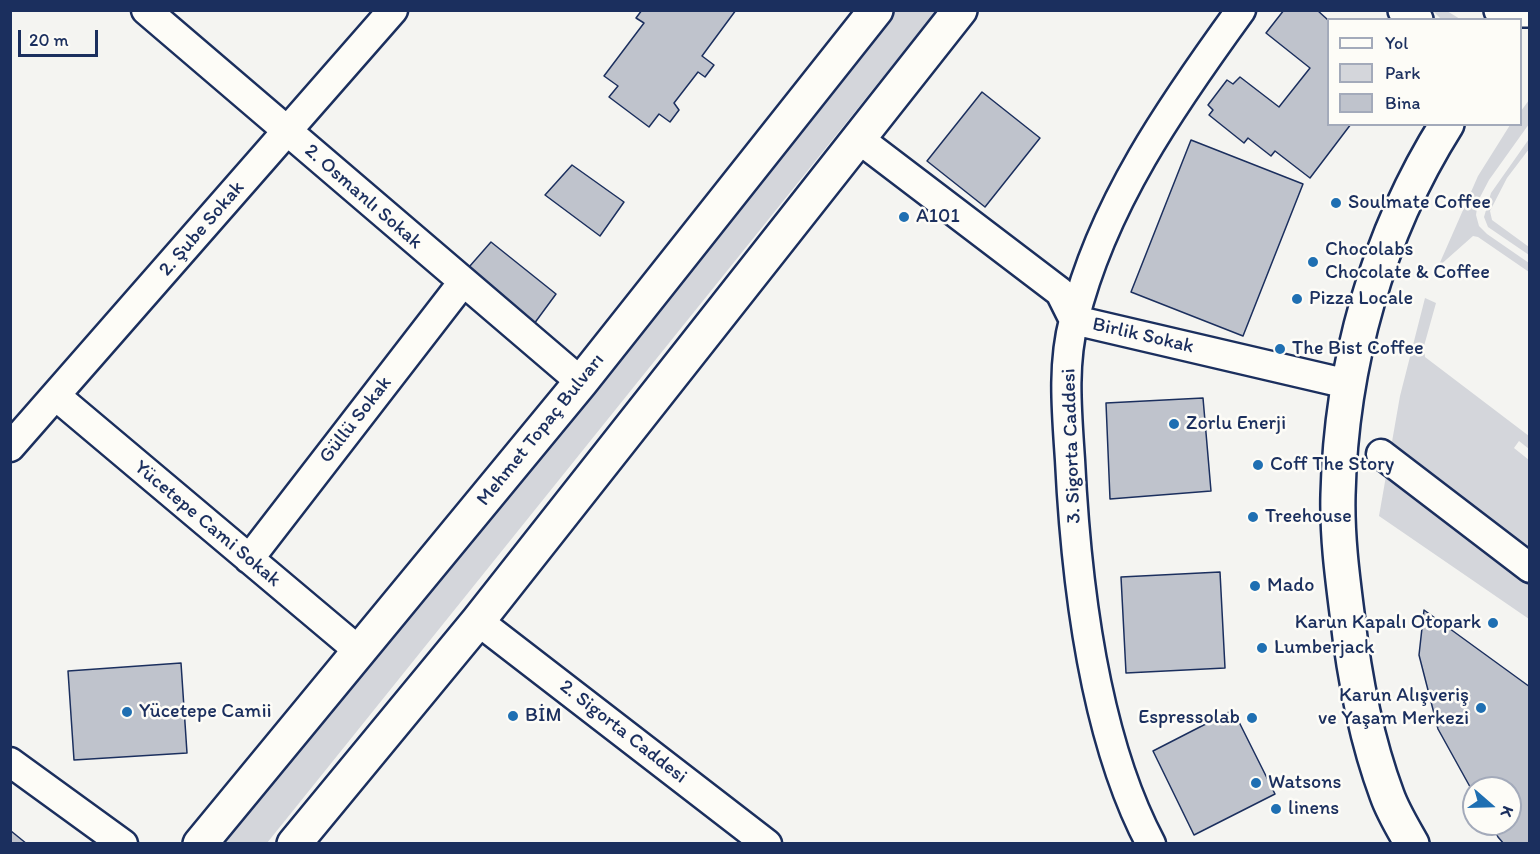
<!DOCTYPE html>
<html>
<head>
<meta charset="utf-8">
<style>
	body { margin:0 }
	#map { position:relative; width:1540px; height:854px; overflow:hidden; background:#f4f4f1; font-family:Itim,sans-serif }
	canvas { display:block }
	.frame { position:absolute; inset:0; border:12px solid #1b2f5e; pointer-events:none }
	.legend { position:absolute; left:1327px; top:18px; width:195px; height:108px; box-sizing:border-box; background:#fdfcf7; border:2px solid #a3aaba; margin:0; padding:8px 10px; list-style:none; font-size:18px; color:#1b2f5e }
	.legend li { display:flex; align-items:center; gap:12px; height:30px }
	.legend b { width:30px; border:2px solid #a3aaba }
	.north { position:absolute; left:1462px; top:776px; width:60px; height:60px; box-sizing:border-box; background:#fdfcf7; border:2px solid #a3aaba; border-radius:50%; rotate:110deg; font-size:16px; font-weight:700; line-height:24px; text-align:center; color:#1b2f5e }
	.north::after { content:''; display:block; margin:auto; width:21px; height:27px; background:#1f6fb2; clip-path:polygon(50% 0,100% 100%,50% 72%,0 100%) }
	.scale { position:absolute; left:18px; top:30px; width:80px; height:27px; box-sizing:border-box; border:3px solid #1b2f5e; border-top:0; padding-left:8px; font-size:18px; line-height:21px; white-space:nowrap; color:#1b2f5e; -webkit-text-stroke:4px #fdfcf7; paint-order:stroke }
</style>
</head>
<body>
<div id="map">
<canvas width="1540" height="854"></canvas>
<div class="frame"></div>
<ul class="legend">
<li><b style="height:8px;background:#fdfcf7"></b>Yol</li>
<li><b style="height:16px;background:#d4d6db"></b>Park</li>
<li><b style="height:16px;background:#bfc3cc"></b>Bina</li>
</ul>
<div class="north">K</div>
<div class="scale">20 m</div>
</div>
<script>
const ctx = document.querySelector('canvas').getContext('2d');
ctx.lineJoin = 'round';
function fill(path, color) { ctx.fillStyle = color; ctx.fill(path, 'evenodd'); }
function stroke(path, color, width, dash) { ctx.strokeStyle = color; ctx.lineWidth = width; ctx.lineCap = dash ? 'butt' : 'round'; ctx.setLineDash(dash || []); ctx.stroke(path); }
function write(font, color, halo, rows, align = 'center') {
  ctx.font = font + ' Itim,sans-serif'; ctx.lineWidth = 5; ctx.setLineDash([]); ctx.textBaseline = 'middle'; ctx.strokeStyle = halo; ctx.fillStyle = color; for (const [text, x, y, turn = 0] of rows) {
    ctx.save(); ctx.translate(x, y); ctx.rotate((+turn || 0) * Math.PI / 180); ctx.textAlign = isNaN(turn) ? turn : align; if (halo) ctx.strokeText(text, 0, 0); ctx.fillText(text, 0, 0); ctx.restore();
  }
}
fill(new Path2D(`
	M893,11H936L267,843L224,844Z
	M1433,11H1447L1460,19H1441Z
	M1529,100V124L1489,180L1478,201L1476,215L1479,226L1487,234L1529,263V272L1478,237L1473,236L1438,267L1478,176L1510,125L1520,124L1521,111Z
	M1529,139V149L1507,178L1490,211L1492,220L1529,247V255L1488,227L1484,217L1491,193Z
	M1425,298L1436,303L1424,346L1425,357L1529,436V449L1519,441L1514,448L1529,460V619L1379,516L1400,396Z`), '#d4d6db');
const building = new Path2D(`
	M642,10H736L702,56L714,65L705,77L698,72L674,103L679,110L670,122L659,114L649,127L609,97L618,86L604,76L644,23L636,18Z
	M1284,10H1317L1328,20V124H1351L1310,178L1275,151L1271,156L1248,138L1244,143L1209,115L1213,110L1208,105L1227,80L1233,84L1240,77L1279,107L1310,68L1266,33Z
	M982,92L1040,138L985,207L927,161Z
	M1191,140L1303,184L1243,336L1131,292Z
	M572,165L624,202L600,236L545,195Z
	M491,242L556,294L531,328L462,275Z
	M1203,398L1211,491L1110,499L1106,403Z
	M1220,572L1225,668L1126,673L1121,577Z
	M1424,610L1530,687V844H1504L1498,837L1491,824H1510V788H1474V794L1438,729L1419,655Z
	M181,663L187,753L74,760L68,671Z
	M1233,710L1275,794L1194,835L1153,751Z
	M11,831L27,844H10Z`);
fill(building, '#bfc3cc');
stroke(building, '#1b2f5e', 1.5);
const street = new Path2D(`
	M146,10L581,382
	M859,139L1060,292L1074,320L1348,384
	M56,396L359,651
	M10,447L393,10
	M1381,454L1530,568
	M249,559L463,282
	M478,621L767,844
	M10,762L123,844
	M1151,844C1094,737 1076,581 1070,460C1067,414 1062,365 1074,320C1102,205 1172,105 1241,10`);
const secondary = new Path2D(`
	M1405,10L1416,20
	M1501,10H1529
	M200,844L581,382L876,10
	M294,844L478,621L960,10
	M1412,844C1403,828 1393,812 1387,795C1365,736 1354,676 1347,613C1342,574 1337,535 1338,495C1341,365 1377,235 1447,124`);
stroke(street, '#1b2f5e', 33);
stroke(secondary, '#1b2f5e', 38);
stroke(street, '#fdfcf7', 28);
stroke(secondary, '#fdfcf7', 33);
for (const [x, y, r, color] of [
	[1336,203,6,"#1f6fb2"],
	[904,217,6,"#1f6fb2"],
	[1313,262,6,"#1f6fb2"],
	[1297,299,6,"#1f6fb2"],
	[1280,349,6,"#1f6fb2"],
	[1174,424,6,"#1f6fb2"],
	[1258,465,6,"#1f6fb2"],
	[1253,517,6,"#1f6fb2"],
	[1255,586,6,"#1f6fb2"],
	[1493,623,6,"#1f6fb2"],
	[1262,648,6,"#1f6fb2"],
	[1481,708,6,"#1f6fb2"],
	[127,712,6,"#1f6fb2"],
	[513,716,6,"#1f6fb2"],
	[1252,718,6,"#1f6fb2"],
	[1256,783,6,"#1f6fb2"],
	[1276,809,6,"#1f6fb2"]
]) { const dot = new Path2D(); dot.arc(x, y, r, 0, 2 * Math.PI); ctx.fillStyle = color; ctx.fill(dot); stroke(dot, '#fdfcf7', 2); }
write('20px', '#1b2f5e', '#fdfcf7', [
	["2. Osmanlı Sokak",363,197,41],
	["2. Şube Sokak",202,229,-49],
	["Birlik Sokak",1143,336,13],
	["Güllü Sokak",356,420,-52],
	["Mehmet Topaç Bulvarı",541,430,-51],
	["3. Sigorta Caddesi",1072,446,-92],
	["Yücetepe Cami Sokak",207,524,40],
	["2. Sigorta Caddesi",623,732,38]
]);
write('20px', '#1b2f5e', '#fdfcf7', [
	["Soulmate Coffee",1348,203],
	["A101",916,217],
	["Chocolabs",1325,250],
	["Chocolate & Coffee",1325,273],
	["Pizza Locale",1309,299],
	["The Bist Coffee",1292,349],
	["Zorlu Enerji",1186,424],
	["Coff The Story",1270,465],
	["Treehouse",1265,517],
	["Mado",1267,586],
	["Karun Kapalı Otopark",1481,623,"right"],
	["Lumberjack",1274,648],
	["Karun Alışveriş",1469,696,"right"],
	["ve Yaşam Merkezi",1469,719,"right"],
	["Yücetepe Camii",139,712],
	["BİM",525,716],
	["Espressolab",1240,718,"right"],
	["Watsons",1268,783],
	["linens",1288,809]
], 'left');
</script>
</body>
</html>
